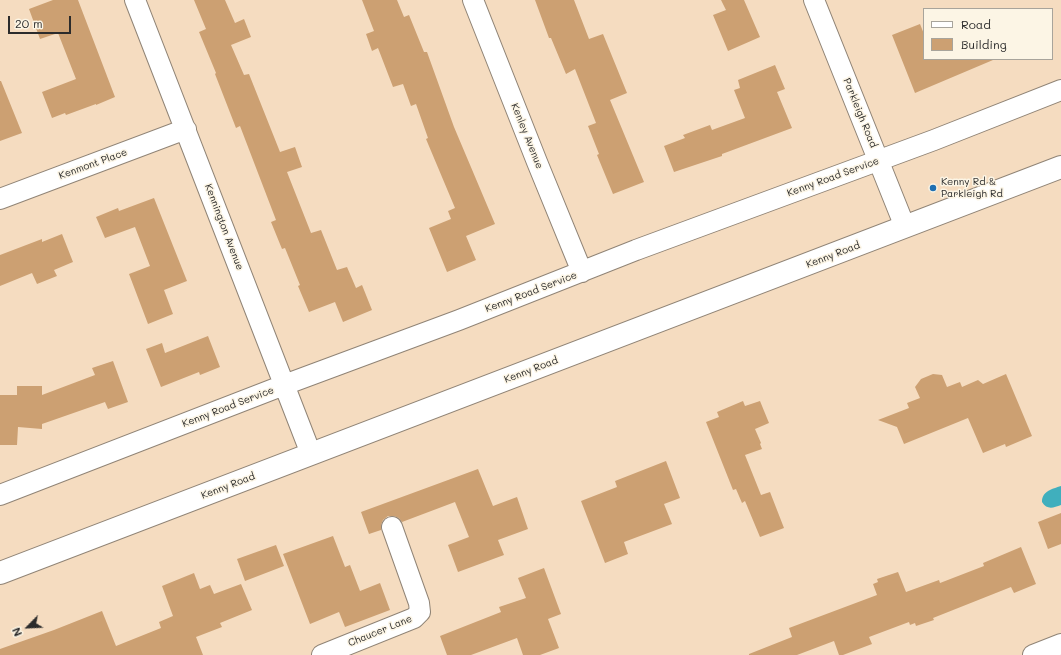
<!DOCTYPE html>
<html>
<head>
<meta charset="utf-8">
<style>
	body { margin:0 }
	#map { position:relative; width:1061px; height:655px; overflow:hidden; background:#f5dcc0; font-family:Mali,sans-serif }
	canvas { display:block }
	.legend { position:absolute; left:923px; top:8px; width:130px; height:52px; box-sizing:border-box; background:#fcf5e5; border:1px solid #a8a49b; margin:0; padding:5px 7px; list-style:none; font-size:12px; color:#2b2b2b }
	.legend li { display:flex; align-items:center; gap:8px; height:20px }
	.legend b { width:20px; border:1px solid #a8a49b }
	.north { position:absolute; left:8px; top:607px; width:40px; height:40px; -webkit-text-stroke:3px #fcf5e5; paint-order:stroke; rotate:246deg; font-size:11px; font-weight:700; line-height:16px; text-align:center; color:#2b2b2b }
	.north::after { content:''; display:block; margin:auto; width:14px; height:18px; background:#2b2b2b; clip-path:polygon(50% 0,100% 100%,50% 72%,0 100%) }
	.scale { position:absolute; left:8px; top:16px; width:63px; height:18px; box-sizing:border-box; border:2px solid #2b2b2b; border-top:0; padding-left:5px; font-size:12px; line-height:14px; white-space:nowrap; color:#2b2b2b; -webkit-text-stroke:3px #fcf5e5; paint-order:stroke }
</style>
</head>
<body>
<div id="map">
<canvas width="1061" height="655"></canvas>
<ul class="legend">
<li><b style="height:5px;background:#fff"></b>Road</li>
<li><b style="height:11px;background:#cca072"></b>Building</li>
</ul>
<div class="north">N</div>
<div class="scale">20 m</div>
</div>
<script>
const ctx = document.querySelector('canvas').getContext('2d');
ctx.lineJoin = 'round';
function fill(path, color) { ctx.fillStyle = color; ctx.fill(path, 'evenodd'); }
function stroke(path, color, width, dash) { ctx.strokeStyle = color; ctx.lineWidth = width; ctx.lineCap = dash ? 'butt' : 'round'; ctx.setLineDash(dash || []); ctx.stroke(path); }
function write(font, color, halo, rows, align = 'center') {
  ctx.font = font + ' Mali,sans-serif'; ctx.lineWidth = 3; ctx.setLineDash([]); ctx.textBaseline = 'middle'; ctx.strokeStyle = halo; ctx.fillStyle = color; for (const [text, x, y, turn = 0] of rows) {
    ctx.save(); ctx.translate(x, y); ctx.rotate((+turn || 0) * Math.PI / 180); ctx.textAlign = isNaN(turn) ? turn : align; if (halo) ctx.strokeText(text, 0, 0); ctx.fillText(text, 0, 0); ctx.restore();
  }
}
fill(new Path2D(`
	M1061,486V505C1053,508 1047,510 1042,502C1042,491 1052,489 1061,486Z`), '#40afbd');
fill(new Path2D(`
	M53,0H78L115,97L96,105V104L66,115L65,113L52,118L42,92L76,79L58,33L40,39L29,9Z
	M194,0H225L235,23L244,19L251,37L231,45L244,75L249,74L280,152L295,147L302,167L287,172L311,233L321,230L337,270L347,267L356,288L362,285L372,310L343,322L335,302L309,312L298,286L300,285L285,248L282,249L271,222L276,220L240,126L236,128L215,74L216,73L199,32L206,29Z
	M362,0H397L404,17L409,15L424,52H427L454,127L495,224L466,236L476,260L447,272L429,228L451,219L448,211L455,208L426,139L428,138L416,104L411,106L403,84L393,87L378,48L372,51L366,34L374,31Z
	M535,0H574L589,39L603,34L627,93L610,100L644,182L613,194L597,155L599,154L588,126L596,123L575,69L566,74L551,38H549Z
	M721,0H744L760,37L728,51L713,15L726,10Z
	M920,24L924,34V59H993V60L915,93L892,35Z
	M775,65L785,89L777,92L792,128L722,154V156L674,172L664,146L685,138L683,135L710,125L712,130L745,118L734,90L740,88L738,80Z
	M0,81H1L22,133L0,141Z
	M154,198L187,281L164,290L173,314L148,324L129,274L150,266L135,227L105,238L96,217L118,208L119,211Z
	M62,234L73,262L54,270L57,276L37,284L32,273L0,286V255L42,239V242Z
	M208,336L220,367L200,375L199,372L161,387L146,349L162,343L165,353Z
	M113,361L128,402L108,409L105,402L42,424V429L18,427L17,445H0V395H17V386H42V395L95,375L92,368Z
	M933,374L942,375L947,387L960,382L962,387L978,380L983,384L1006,374L1032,436L1006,447L1005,444L983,453L968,418L904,444L897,427L878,420L909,408L907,403L920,398L915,387L921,379Z
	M743,401L745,406L760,401L769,423L755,429L761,443L760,444L762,449L745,455L761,495L770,492L784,528L760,537L745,501L742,503L736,489L733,490L706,422L719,417L717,412Z
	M666,461L680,498L664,504L672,524L624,542L628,554L605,563L581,501L617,487L615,481Z
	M478,469L493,506L517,497L528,529L498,540L504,555L458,572L448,545L469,537L455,502L402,522L399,518L394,516H388L383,520L381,525V530L369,534L361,512Z
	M1061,513V544L1048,549L1038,522Z
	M333,536L345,567L350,565L360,591L380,583L390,610L345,627L339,612L310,624L283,554Z
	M276,545L284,566L245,581L237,559Z
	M1021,547L1036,584L1014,593L1011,587L933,618L934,620L916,626L915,623L910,625L909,622L869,637L872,644L843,655H839L834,641L797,655H749V654L792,637L789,628L877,595L873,584L878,582L877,579L898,572L906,592L939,580L940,583L984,566L983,563Z
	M544,568L561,614L548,619L559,648L540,655H523L517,638L471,655H447L440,636L501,612L499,607L526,598L518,578Z
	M194,573L200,589L210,585L214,594L241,584L252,610L220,623L222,627L196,637L203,655H0V649L54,630L102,611L116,646L161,628L159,622L173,616L162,586Z`), '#cca072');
const street = new Path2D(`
	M135,0L311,454
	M473,0L537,162L582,272
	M814,0L905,227
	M0,199L186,129
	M0,495L284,385L459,320L636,250L934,140L1061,90
	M322,655L414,618L420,612L419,603L392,527
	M1033,655L1061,644`);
const primary = new Path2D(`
	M0,573L1061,167`);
stroke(street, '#908476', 22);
stroke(primary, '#908476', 24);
stroke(street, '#fff', 20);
stroke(primary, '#fff', 22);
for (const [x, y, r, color] of [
	[933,188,4,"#1f6fb2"]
]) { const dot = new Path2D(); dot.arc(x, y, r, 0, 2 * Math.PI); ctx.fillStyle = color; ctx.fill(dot); stroke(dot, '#fcf5e5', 1.5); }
write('10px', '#2b2b2b', '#fcf5e5', [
	["Parkleigh Road",860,113,68],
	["Kenley Avenue",527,136,68],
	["Kenmont Place",93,164,-20],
	["Kenny Road Service",833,177,-20],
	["Kennington Avenue",224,227,69],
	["Kenny Road",833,255,-21],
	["Kenny Road Service",531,292,-21],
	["Kenny Road",531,370,-21],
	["Kenny Road Service",228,407,-21],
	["Kenny Road",228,486,-21],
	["Chaucer Lane",380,631,-22]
]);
write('10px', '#2b2b2b', '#fcf5e5', [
	["Kenny Rd &",941,182],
	["Parkleigh Rd",941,194]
], 'left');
</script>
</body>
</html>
